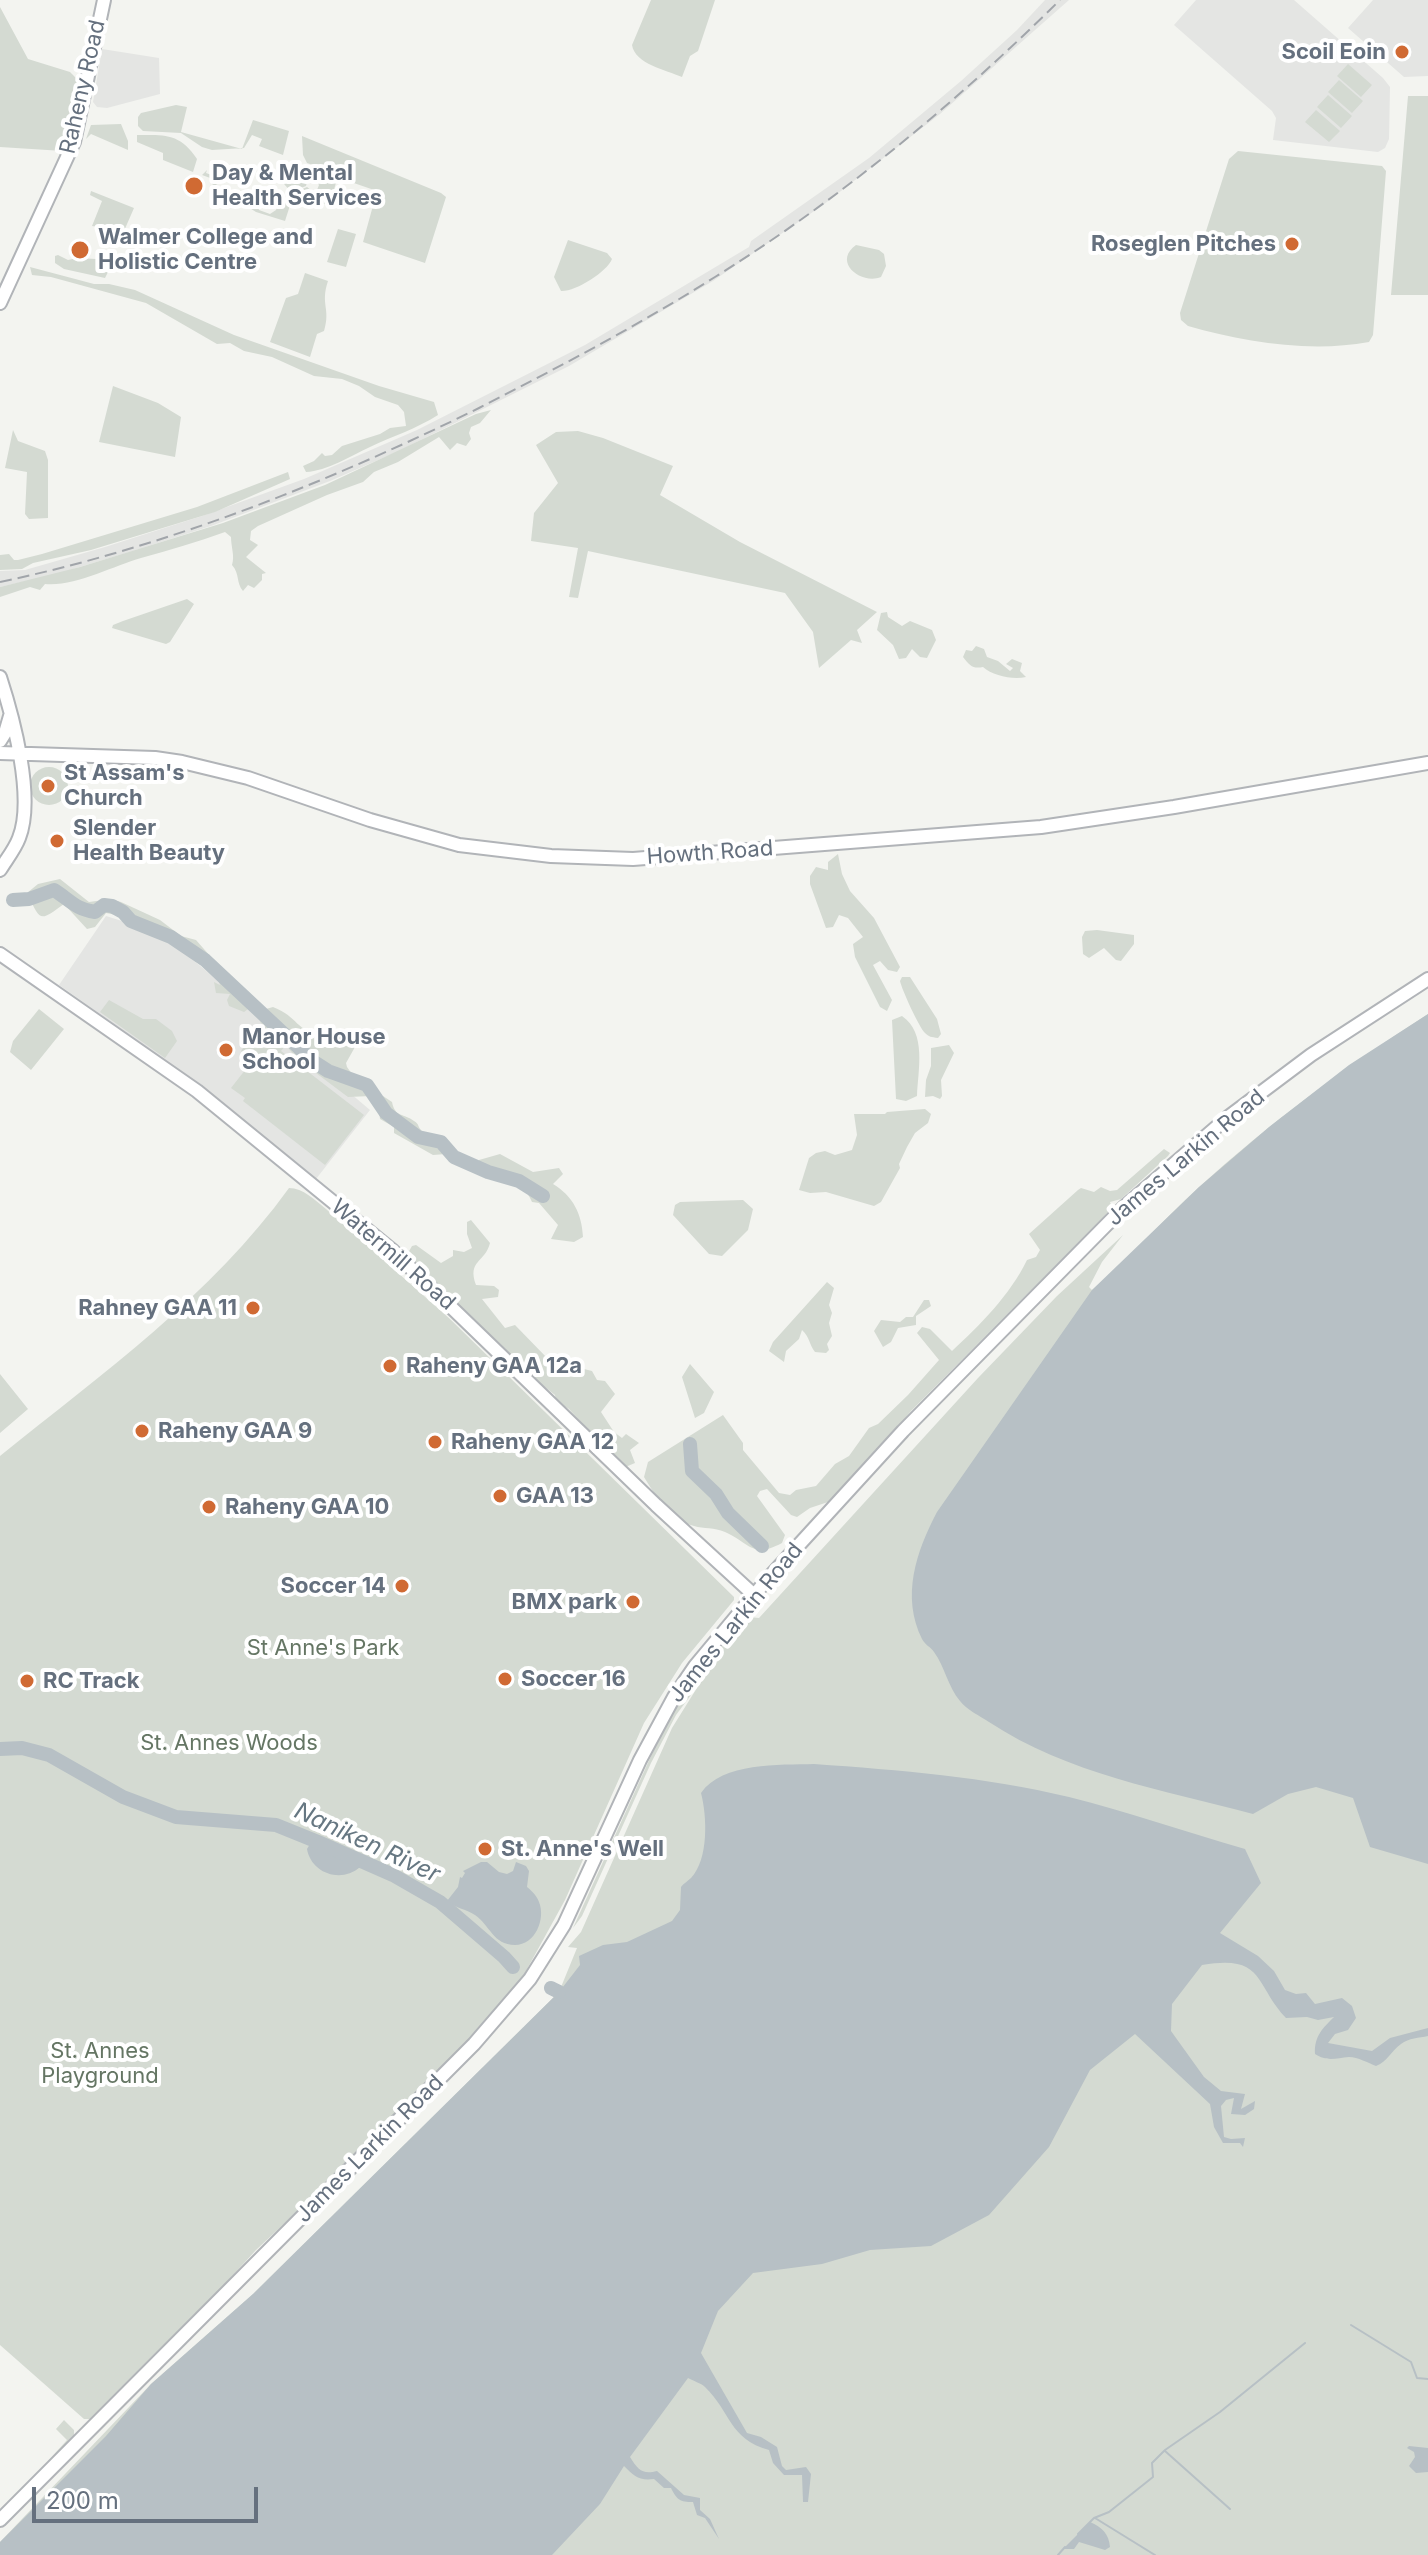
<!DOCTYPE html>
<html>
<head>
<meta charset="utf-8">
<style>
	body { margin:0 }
	#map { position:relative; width:1428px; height:2555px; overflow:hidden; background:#f3f4f0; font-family:Inter,sans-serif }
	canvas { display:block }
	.scale { position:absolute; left:32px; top:2487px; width:226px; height:36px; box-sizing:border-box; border:4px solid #65707e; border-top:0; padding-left:10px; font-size:24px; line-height:28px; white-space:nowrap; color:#65707e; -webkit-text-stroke:6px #fff; paint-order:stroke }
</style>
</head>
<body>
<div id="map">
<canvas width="1428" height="2555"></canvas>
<div class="scale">200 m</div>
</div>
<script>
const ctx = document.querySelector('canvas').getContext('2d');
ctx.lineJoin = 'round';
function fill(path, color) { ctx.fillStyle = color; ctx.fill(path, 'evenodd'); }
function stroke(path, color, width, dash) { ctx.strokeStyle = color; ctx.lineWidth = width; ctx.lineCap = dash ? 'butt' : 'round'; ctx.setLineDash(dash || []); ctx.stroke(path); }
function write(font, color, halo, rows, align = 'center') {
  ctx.font = font + ' Inter,sans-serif'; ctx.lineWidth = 8; ctx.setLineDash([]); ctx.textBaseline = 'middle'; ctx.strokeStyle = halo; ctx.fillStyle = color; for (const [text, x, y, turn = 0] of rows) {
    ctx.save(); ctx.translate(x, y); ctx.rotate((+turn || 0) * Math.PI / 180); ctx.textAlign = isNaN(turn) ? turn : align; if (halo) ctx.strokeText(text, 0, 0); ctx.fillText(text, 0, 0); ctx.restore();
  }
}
fill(new Path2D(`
	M1045,0H1069L940,114L823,205L713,281L569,366L399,451L330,481L211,526L130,552L53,575L0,587V571L25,570L105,547L202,516L304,479L417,430L585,345L749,247L751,241L869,158L961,81L1017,30Z
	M1196,0H1294L1383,78L1390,87L1389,139L1385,148L1378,152L1273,140L1276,118L1272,111L1174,25Z
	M1373,0H1428V76L1404,77L1348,28Z
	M102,49L159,58L160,94L107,108L97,107L93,102Z
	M106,916L138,926L172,944L198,964L370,1110L316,1179L165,1060L59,985Z`), '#e4e5e3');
fill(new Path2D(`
	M651,0H715L698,51L690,56L682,77C666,70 635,64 632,45Z
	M0,7L28,59L70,72L79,81L63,151L0,147Z
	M1348,64L1372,85L1361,97L1337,76Z
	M1339,80L1363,101L1352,113L1328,92Z
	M1328,95L1352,116L1341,128L1317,107Z
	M1408,96H1428V295H1391Z
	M176,105L187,107L181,132L242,149L253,120L289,131L283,155L259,146L262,139L252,135L244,148L212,150L202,147L181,133L143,131L138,126V117L141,113Z
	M1316,110L1340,131L1329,142L1305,122Z
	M121,124L128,141V150L91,134L86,139L91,125Z
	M137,135C165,135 180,133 197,159L193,172L163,160V153L137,142Z
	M302,136L441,193L446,197L425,263L363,242L377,191L348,181L342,175L307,163L303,155Z
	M1238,151L1382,166L1386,171L1373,335L1369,342C1310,353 1244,342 1188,326L1181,320L1180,313L1229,159Z
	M319,169L338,176L330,203L318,205L293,196L285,221L256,212L212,184L213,179L202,175L207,170L206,173L217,177L214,183L235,195L241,190L238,195L252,204L256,200L259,210L270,214L276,210L278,203L298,194V191L307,187L312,191L317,190L319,185L315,179Z
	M281,173L307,182L306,186L291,192L278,177Z
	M91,191L134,208L124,231L92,226L102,201L90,195Z
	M338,229L356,234L346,267L327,262Z
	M568,240L607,253L612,259C607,272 575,292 561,291L554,277Z
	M856,245L879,250L884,254L886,266L881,277C861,285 832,262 856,245Z
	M58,255L68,260L77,258L114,260L105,278L64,269L55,263V256Z
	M30,267L94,284H109L135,290L234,335L379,386L434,402L438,415C416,429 393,436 370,447C351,456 327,471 306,472L303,466L314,461L322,453L325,456L332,455L342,446L380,434L390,428L406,426L404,412L398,405L375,397L359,386L342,379L314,376L272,357L244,351L230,343L217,344L146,303L51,277L32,275Z
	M305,273L328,281C320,305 331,308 324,331L317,334L310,357L270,342L286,298L298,294Z
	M113,386L158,403L181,417L175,457L99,442Z
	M491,410L480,423L471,427L469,433L471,439L466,446L457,443L450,450L439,437L398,462L374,472L363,482L327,495L258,526L251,531L250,540L258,545L246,557L266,573L262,574V580L254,588L248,585L243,591C236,583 240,574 232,565C235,556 231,547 231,537L225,532C197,542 170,550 141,558C113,566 74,587 45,584L40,590L30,587L0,597V587L80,567L223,523L325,485L476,414Z
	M13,430L18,441L45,451L48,460V518L29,519L25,514L27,472L5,468Z
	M578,431L603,438L673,466L660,495L740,542L877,612L857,630L862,643L851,640L819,668L813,632L785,593L588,551L578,598L569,597L578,548L531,541L534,513L558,483L536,445L556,432Z
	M288,472L290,479L215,512L91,550L33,563L22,569L0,570V555L9,554L14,560H18L42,554L197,507Z
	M187,599L194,604L170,642L166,644L112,628L113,625L123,621Z
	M887,612L888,617L902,626L910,621L932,630L936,640L927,658L920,657L912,649L906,658L899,659L893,645L877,630L881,613Z
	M976,646L984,649L987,657L998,661L1010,671L1013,668L1006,664L1012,659L1022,663L1020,671L1026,677C1013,680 993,676 983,667C973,669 970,666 963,657L966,650L972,651Z
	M30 786a19 19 0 1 1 38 0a19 19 0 1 1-38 0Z
	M838,854L842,874L850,891L874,918L900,967L897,972L888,970L880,961L873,965L892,1000L887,1011L880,1007L855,957L853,944L863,937L848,918L839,915L833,927L826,928L810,884V876L816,867L828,870V862Z
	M60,879L89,902L111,899L121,902L160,920L181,936L196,940L232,981L252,997V1006L244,1012L229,1006L227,1000L230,994L216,993L214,982L220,985L217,976C183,953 149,920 106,913L95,927L87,929L64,904C39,922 41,922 27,893L38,884Z
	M1097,930L1134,935V944L1121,961L1116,960L1104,948L1089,958L1083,954L1082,937L1085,931Z
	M902,977H910L937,1019L941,1034L938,1038C931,1037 929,1037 925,1033C919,1027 902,990 900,981Z
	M109,1000L143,1019H156L172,1031L177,1041L165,1058L100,1012Z
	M273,1007C299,1017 295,1031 323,1036L332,1030L344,1036L348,1045L355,1047L346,1063L347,1067L352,1074L364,1079L373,1089L371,1096L348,1097L296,1058L286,1045L281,1051L364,1115L325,1165L243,1101L245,1098L231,1088L253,1060L241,1051L262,1024L260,1022L266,1009Z
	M39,1009L64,1029L31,1070L10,1052L13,1041Z
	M1428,1014V2555H0V2542L151,2384L253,2294L559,1992L577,1948L568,1947L581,1932L672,1728L700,1683L676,1715L651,1763L582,1916L573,1928L666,1723L708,1661L741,1625L749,1617L759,1618L978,1378L1057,1296L1123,1235L1102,1262L1089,1287L1092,1290C1129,1259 1162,1221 1198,1188C1269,1123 1347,1066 1428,1014Z
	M902,1016C927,1033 918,1070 917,1096L906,1101L896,1099L892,1020Z
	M949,1045L954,1053L941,1080L942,1096L940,1099L933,1096L925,1097L926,1080L931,1066V1048Z
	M383,1096L392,1102C395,1118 404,1113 414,1121C420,1125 417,1126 422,1131C428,1138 442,1139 450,1146L446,1154L433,1155L394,1133V1127L380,1119L379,1110Z
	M925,1109L931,1114L928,1123L915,1133L907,1147L899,1164L900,1168L881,1202L874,1206L826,1192L810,1193L799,1190L809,1158L816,1153L825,1151L835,1155L852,1150L857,1135L854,1114H885L887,1112Z
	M1164,1149L1170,1153L1168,1156L1121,1199L1110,1202L1112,1207L1099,1222L911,1411L885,1443L875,1450L867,1464L828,1502L810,1508L797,1517L791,1515L767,1489L760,1491L757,1496L785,1535L782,1543C752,1559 750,1543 725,1532C714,1527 704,1529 694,1526C673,1521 654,1494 644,1477L648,1462L723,1415L743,1443V1450L779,1493L790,1495L796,1490L816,1486L835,1464L849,1456L869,1428L878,1424L908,1395L939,1360L917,1333L922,1327L930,1329L952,1351C980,1325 1010,1295 1027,1260L1036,1257L1040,1250L1029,1234L1078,1190L1081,1188L1094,1192L1101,1187L1110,1191L1117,1190Z
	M500,1154L533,1172L559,1168L563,1174L553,1184C573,1196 582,1214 583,1237L574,1242L551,1239L558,1225L539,1203L532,1202C522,1176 494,1183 476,1169L479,1160Z
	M289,1188C303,1188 315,1200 326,1209L450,1319L734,1597V1600L682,1663L644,1723L565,1900L521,1980L483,2025L303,2206L256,2250L202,2309L99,2413L91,2419H84L0,2345V1456C103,1373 211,1296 289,1188Z
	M743,1200L753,1209L748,1230L722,1256L709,1254L673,1215L675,1205L680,1202Z
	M471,1220L490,1243C485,1263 467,1260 476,1285L494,1286L499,1290L498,1297L482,1299L505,1328L515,1325L549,1360L569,1356L576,1364L578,1371L584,1369L592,1371L597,1380L605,1381L615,1394L601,1412L614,1432L622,1438L626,1434L639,1443L630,1450L635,1463L623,1468L569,1409L556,1401L555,1395L527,1373L411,1261L408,1253L412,1246L416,1245L441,1263L453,1256V1250L464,1252L472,1248L467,1234V1222Z
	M827,1282L834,1288L829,1305L832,1313L829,1323L832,1336L827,1344L829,1350L826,1353L815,1352C809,1345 810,1337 802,1330L799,1339L786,1351L784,1362L769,1351L773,1342Z
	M924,1300H929L931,1306L916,1316V1325L898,1328L891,1342L883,1347L874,1331L881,1320L900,1322L906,1317H913Z
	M690,1364L714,1392L704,1413L695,1418L682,1377Z
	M0,1374L28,1409L0,1433Z
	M64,2420L74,2430V2437L48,2461L67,2440L56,2429Z`), '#d4dad2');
fill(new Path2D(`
	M1428,1014V1864L1370,1847L1353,1798L1316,1787L1288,1794L1253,1814C1163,1790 1068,1774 989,1722C980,1716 967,1710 960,1701C948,1687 945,1667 934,1652C931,1647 925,1645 922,1639C901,1596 916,1552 937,1512L1092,1290L1199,1187L1269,1127L1349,1065Z
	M814,1764C900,1770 985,1777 1069,1797C1128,1812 1186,1832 1245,1849L1261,1883L1220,1933L1258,1956L1274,1971L1285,1990L1296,1994L1306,1993L1315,2004L1342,1998L1352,2006L1356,2018L1348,2030L1335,2034L1328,2043L1372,2051L1390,2038L1428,2028V2036C1419,2038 1409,2038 1401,2044C1391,2051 1388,2061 1376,2066C1368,2063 1358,2057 1349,2057C1336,2058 1327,2062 1315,2054C1314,2036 1323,2028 1334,2017L1318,2020L1307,2017L1286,2018C1254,1984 1265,1954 1202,1965L1172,2004L1171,2031L1204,2077L1221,2091L1245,2094L1241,2109L1255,2101L1254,2109L1245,2115L1231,2114L1234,2098L1226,2100L1221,2106L1224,2137L1231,2139L1245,2138L1243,2147L1240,2143H1223L1214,2127L1210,2104L1135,2034L1090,2070L1049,2147L989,2215L931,2246L870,2250L822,2264L753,2273L718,2311L701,2353L747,2433L761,2437L777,2447L782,2466L786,2470L806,2467L811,2474L808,2502H803L802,2475H784L773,2463L769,2450C729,2439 731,2412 705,2387C701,2383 693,2381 688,2378L630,2457C638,2470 643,2475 657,2471L684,2495L700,2498V2510L710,2519L719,2539L705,2518L697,2515L693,2502C680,2502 677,2500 671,2488H664L654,2479C639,2481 634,2476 624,2466L600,2504L552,2555H0V2542L106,2436L151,2384L253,2294L559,1992L580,1965L579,1956L603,1945L627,1942L672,1921L680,1910L681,1887C684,1883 688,1881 691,1878C709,1859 707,1816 701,1793C722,1762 780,1765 814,1764Z
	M318,1842C333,1842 352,1849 361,1862L360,1867C341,1884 311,1873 307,1849L310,1844Z
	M481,1862H487L499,1872L507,1874L513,1871L516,1862L526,1866L529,1871L527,1887C532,1891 537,1896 539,1902C546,1919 535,1945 515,1945C493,1945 490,1925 475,1915C466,1909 455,1908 447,1901L458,1887L460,1877L462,1878L465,1873L463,1871Z
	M1409,2446L1428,2448V2472L1416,2473L1409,2466L1415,2457L1414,2452L1407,2448Z
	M1090,2522C1102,2527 1109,2534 1110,2547L1105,2550L1079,2542L1074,2549H1063Z`), '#b7c0c5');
stroke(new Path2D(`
	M1351,2325L1411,2362L1417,2378L1428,2379
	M1165,2451L1230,2509
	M1095,2518L1155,2555
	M1078,2534L1094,2518L1109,2512L1153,2477L1152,2463L1165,2450L1220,2412L1305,2343
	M1058,2555L1065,2547`), '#b7c0c5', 2);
stroke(new Path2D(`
	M13,900L29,899L54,890C70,900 75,909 95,912L104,905L112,906L123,912L131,921L171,937L205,960L314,1062L328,1071L367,1085L386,1113L418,1137L441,1142L454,1157L488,1172L519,1181L543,1196
	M690,1444L692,1471L716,1494L728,1513L762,1546
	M0,1749L22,1748L49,1755L123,1797L176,1817L276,1825L318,1842L393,1875L440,1902L504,1957L513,1967
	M551,1988L559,1992`), '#b7c0c5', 14);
const major = new Path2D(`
	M0,303L74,142L104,0
	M0,677C13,717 35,798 19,838C15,849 6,860 0,870
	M0,741L5,733L10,716
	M0,753L155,758L182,762L248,778L370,820L459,845L551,856L633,859L1041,827L1174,807L1428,763
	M0,954L197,1091L393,1251L656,1505L754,1595
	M0,2520L474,2044L530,1979L564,1925L640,1760L674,1697L695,1666L765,1582L903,1431L1123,1208L1227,1118L1311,1055L1428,979`);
stroke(major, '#b1b4b8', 16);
stroke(major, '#fff', 12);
stroke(new Path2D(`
	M0,582C166,547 327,483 479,408C559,367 639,325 715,277C840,199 956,103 1060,0`), '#a1a5aa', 2, [12, 6]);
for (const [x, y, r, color] of [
	[1402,52,8,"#d06a33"],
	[194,186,10,"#d06a33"],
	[1292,244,8,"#d06a33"],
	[80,250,10,"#d06a33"],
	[48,786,8,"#d06a33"],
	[57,841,8,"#d06a33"],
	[226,1050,8,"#d06a33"],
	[253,1308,8,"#d06a33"],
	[390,1366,8,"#d06a33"],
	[142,1431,8,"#d06a33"],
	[435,1442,8,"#d06a33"],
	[500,1496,8,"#d06a33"],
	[209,1507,8,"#d06a33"],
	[402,1586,8,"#d06a33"],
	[633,1602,8,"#d06a33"],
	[505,1679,8,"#d06a33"],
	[27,1681,8,"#d06a33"],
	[485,1849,8,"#d06a33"]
]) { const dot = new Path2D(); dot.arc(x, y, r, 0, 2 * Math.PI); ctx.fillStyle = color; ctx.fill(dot); stroke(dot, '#fff', 3); }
write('bold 22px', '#65707e', '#fff', [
	["Scoil Eoin",1386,52,"right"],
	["Day & Mental",212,173],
	["Health Services",212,198],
	["Walmer College and",98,237],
	["Holistic Centre",98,262],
	["Roseglen Pitches",1276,244,"right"],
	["St Assam's",64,773],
	["Church",64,798],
	["Slender",73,828],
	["Health Beauty",73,853],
	["Manor House",242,1037],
	["School",242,1062],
	["Rahney GAA 11",237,1308,"right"],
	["Raheny GAA 12a",406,1366],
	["Raheny GAA 9",158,1431],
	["Raheny GAA 12",451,1442],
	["GAA 13",516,1496],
	["Raheny GAA 10",225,1507],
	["Soccer 14",386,1586,"right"],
	["BMX park",617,1602,"right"],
	["Soccer 16",521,1679],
	["RC Track",43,1681],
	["St. Anne's Well",501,1849]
], 'left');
write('22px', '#65707e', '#fff', [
	["Raheny Road",83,87,-77],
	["Howth Road",710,853,-4],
	["James Larkin Road",1186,1158,-40],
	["Watermill Road",393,1255,41],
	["James Larkin Road",736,1623,-51],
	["James Larkin Road",370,2149,-45]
]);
write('22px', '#657664', '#fff', [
	["St Anne's Park",323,1648],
	["St. Annes Woods",229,1743],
	["St. Annes",100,2051],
	["Playground",100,2076]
]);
write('italic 24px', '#667782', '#fff', [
	["Naniken River",367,1843,25]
]);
</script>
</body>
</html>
